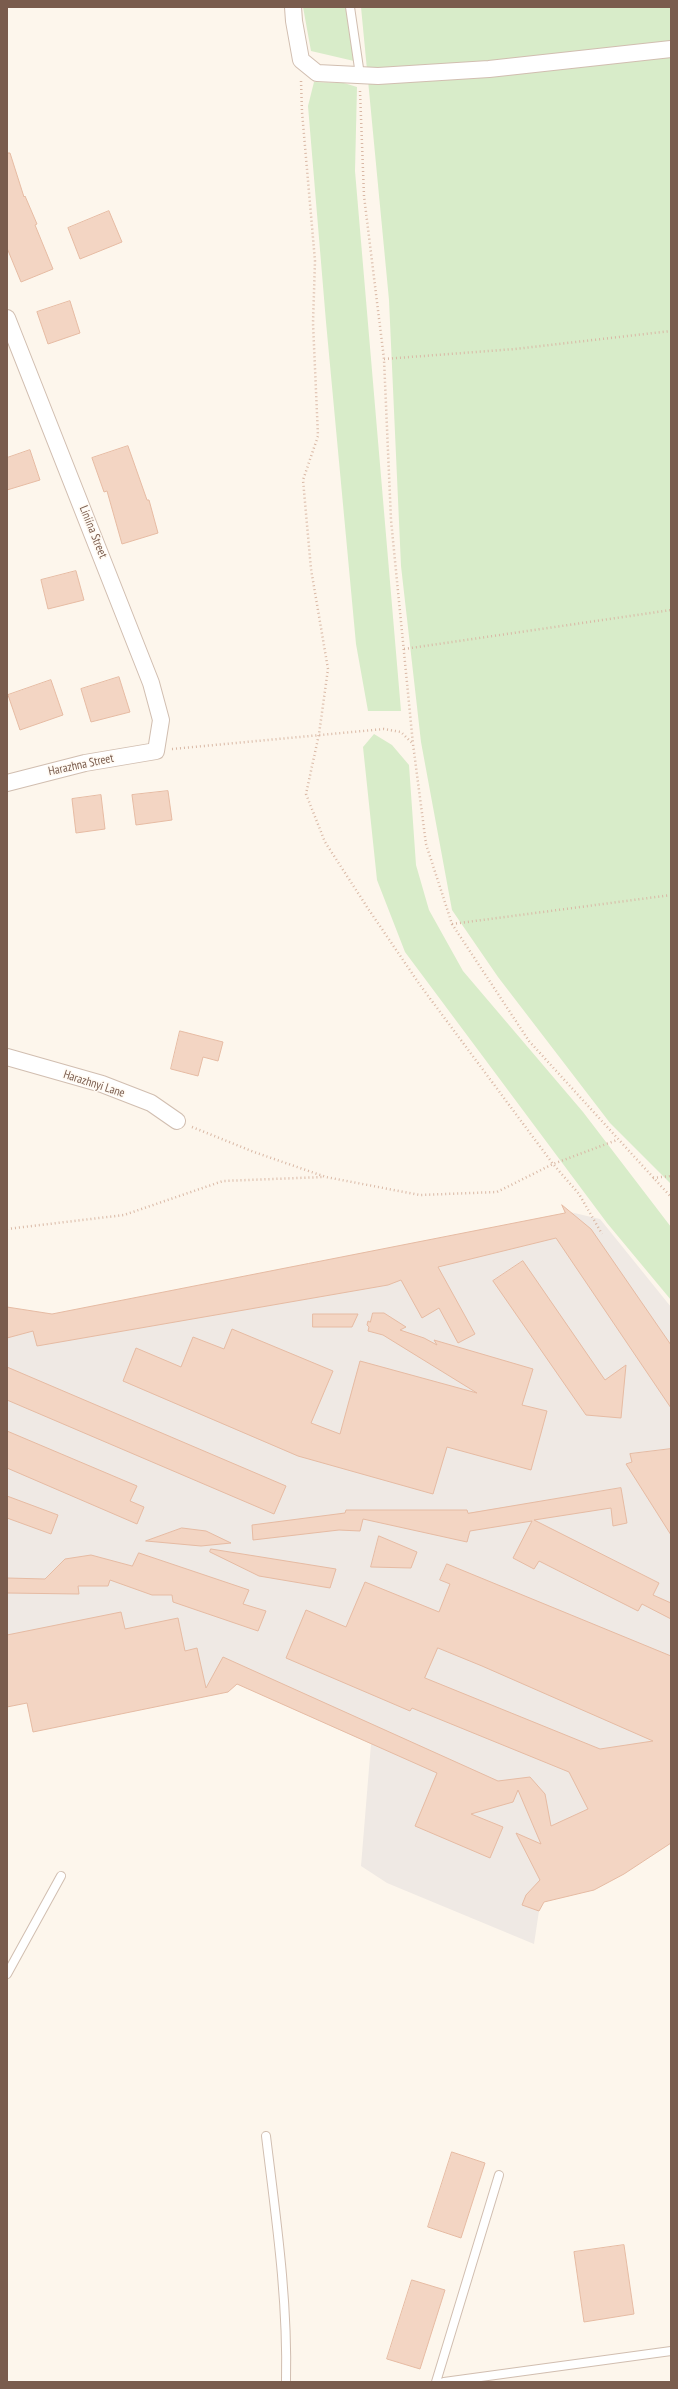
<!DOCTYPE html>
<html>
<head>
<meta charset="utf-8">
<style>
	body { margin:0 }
	#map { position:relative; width:678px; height:2389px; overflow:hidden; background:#fdf6ec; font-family:"PT Sans Narrow",sans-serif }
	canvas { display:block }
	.frame { position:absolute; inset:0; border:8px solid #7a5c4d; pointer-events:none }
</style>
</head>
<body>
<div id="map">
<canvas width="678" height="2389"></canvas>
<div class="frame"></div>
</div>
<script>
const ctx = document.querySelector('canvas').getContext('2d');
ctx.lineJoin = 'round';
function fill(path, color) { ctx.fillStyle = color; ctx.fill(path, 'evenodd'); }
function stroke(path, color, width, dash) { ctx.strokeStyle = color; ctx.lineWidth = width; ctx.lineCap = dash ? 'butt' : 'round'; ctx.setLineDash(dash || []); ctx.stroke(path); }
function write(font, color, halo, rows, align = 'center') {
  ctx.font = font + ' "PT Sans Narrow",sans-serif'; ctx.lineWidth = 3; ctx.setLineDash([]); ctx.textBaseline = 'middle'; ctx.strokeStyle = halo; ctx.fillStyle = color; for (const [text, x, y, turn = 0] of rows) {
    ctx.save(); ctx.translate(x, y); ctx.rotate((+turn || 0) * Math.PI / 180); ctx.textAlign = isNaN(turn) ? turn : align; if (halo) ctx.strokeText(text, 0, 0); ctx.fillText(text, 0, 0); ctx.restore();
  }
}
fill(new Path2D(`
	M570,1212L600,1219L671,1307V1843L624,1874L594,1890L544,1902L539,1911L534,1944L387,1883L361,1866L371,1744L237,1684L228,1692L33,1732L27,1703L7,1707V1308L53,1314Z`), '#efe9e4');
fill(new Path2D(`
	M303,7H349L354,61L311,51Z
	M361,7H671V1184L610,1123L498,977L452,910L421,742L401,566L389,300Z
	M314,82L344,83L357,87L355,171L401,711H368L356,644L326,322L308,106Z
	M374,734L392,745L409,765L416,865L429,910L463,971L583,1112L671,1227V1300L607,1223L405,952L377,880L363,747Z`), '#d8ecc9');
const building = new Path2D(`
	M7,153H10L24,197L25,196L37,224L35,225L53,269L21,282L7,248Z
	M109,211L122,242L80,259L68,228Z
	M70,301L80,333L48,344L37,312Z
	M128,446L147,500H149L158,533L122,544L107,491L104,492L92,458Z
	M30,450L40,480L7,490V458Z
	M76,571L84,600L48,609L41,580Z
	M119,677L130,712L91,722L81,689Z
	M51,680L63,715L20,730L8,695Z
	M168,791L172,820L136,825L132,795Z
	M101,795L105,829L76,833L72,799Z
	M180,1031L223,1042L218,1061L203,1057L198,1076L171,1069Z
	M562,1205L591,1229L671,1345V1408L556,1238L438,1267L475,1334L458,1343L439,1308L422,1318L401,1280L388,1285L37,1346L33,1331L7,1338V1307L52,1314L565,1213Z
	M523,1261L605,1380L626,1365L621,1418L586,1415L493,1281Z
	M373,1313H384L406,1327L400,1330L424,1338L437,1345L434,1340L533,1369L522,1405L547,1411L531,1470L447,1447L433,1494L298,1456L123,1381L136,1348L181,1367L193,1337L224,1349L232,1329L333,1371L311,1423L340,1434L360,1361L477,1393L383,1335L368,1331L369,1327L367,1325L368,1321L370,1322Z
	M313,1314H358L352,1327H313Z
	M7,1367L286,1486L274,1514L7,1400Z
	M7,1431L137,1486L130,1501L144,1507L137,1524L7,1468Z
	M671,1449V1535L626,1464L632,1462L630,1454Z
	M621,1488L627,1523L613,1526L611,1508L534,1520L659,1583L653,1595L671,1603V1619L642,1604L638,1611L539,1561L534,1569L513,1558L532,1521L470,1531L467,1542L363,1519L360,1531L339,1530L253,1540L252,1525L345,1513L346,1510H467L468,1513Z
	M7,1496L58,1515L51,1534L7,1518Z
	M182,1528L206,1531L231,1543L201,1546L146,1541Z
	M379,1536L417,1552L411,1568L371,1567Z
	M211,1549L255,1556L336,1569L330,1588L259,1576L210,1552Z
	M139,1553L249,1590L243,1604L266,1611L258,1631L173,1602L172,1595H152L110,1580L108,1586H78L79,1594L7,1593V1578L45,1579L65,1559L91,1555L132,1566Z
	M447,1564L671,1656V1843L624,1874L594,1890L544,1902L539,1911L522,1905L526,1895L540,1880L516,1833L541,1844L518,1790L513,1802L471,1814L503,1827L490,1858L415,1826L437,1773L237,1684L228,1692L33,1732L27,1703L7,1707V1635L121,1612L125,1629L178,1618L185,1651L197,1648L206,1688L223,1657L498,1781L530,1777L545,1794L551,1826L588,1809L569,1772L412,1708L410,1711L286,1658L306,1610L346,1627L365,1582L439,1612L450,1584L440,1580ZM438,1648L482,1666L653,1741L600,1749L425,1678Z
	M452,2152L485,2163L461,2238L428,2227Z
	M624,2245L634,2314L584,2322L574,2252Z
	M412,2280L445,2290L420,2369L387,2359Z`);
fill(building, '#f3d5c3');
stroke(building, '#e6bba3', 1);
const lane = new Path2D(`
	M350,7L360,75
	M7,1974L61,1876
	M266,2136C276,2218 288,2299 286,2382
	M436,2382L499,2175
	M444,2382L671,2351`);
const street = new Path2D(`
	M293,7L294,21L301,60L317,73L378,76L489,69L671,49
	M7,318L151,683L161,720L156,751L85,763L7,783
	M7,1057L102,1084L151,1103L177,1121`);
stroke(lane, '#d1beb0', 10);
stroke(street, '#d1beb0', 18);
stroke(new Path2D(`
	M301,81L302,112L315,261L313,323L318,436L303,480L311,569L328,669L319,734L306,794L325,842L369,910L420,985L553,1164L579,1194L602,1234
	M360,91L364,196L384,359L391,520L413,744
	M384,359L515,349L671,331
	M404,649L671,610
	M172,749L384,729L401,732L413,744L426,844L452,924L529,1041L671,1197
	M452,924L671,895
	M192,1127L254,1152L326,1177L420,1195L497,1192L553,1164L617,1140
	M653,1178L671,1176
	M7,1229L124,1215L223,1181L323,1177`), '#d9b8a5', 2.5, [1, 3]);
stroke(lane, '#fff', 8);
stroke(street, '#fff', 16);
write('12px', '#7a5c4d', '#fffaf3', [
	["Liniina Street",93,532,68],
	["Harazhna Street",81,765,-12],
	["Harazhnyi Lane",94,1084,18]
]);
</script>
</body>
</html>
